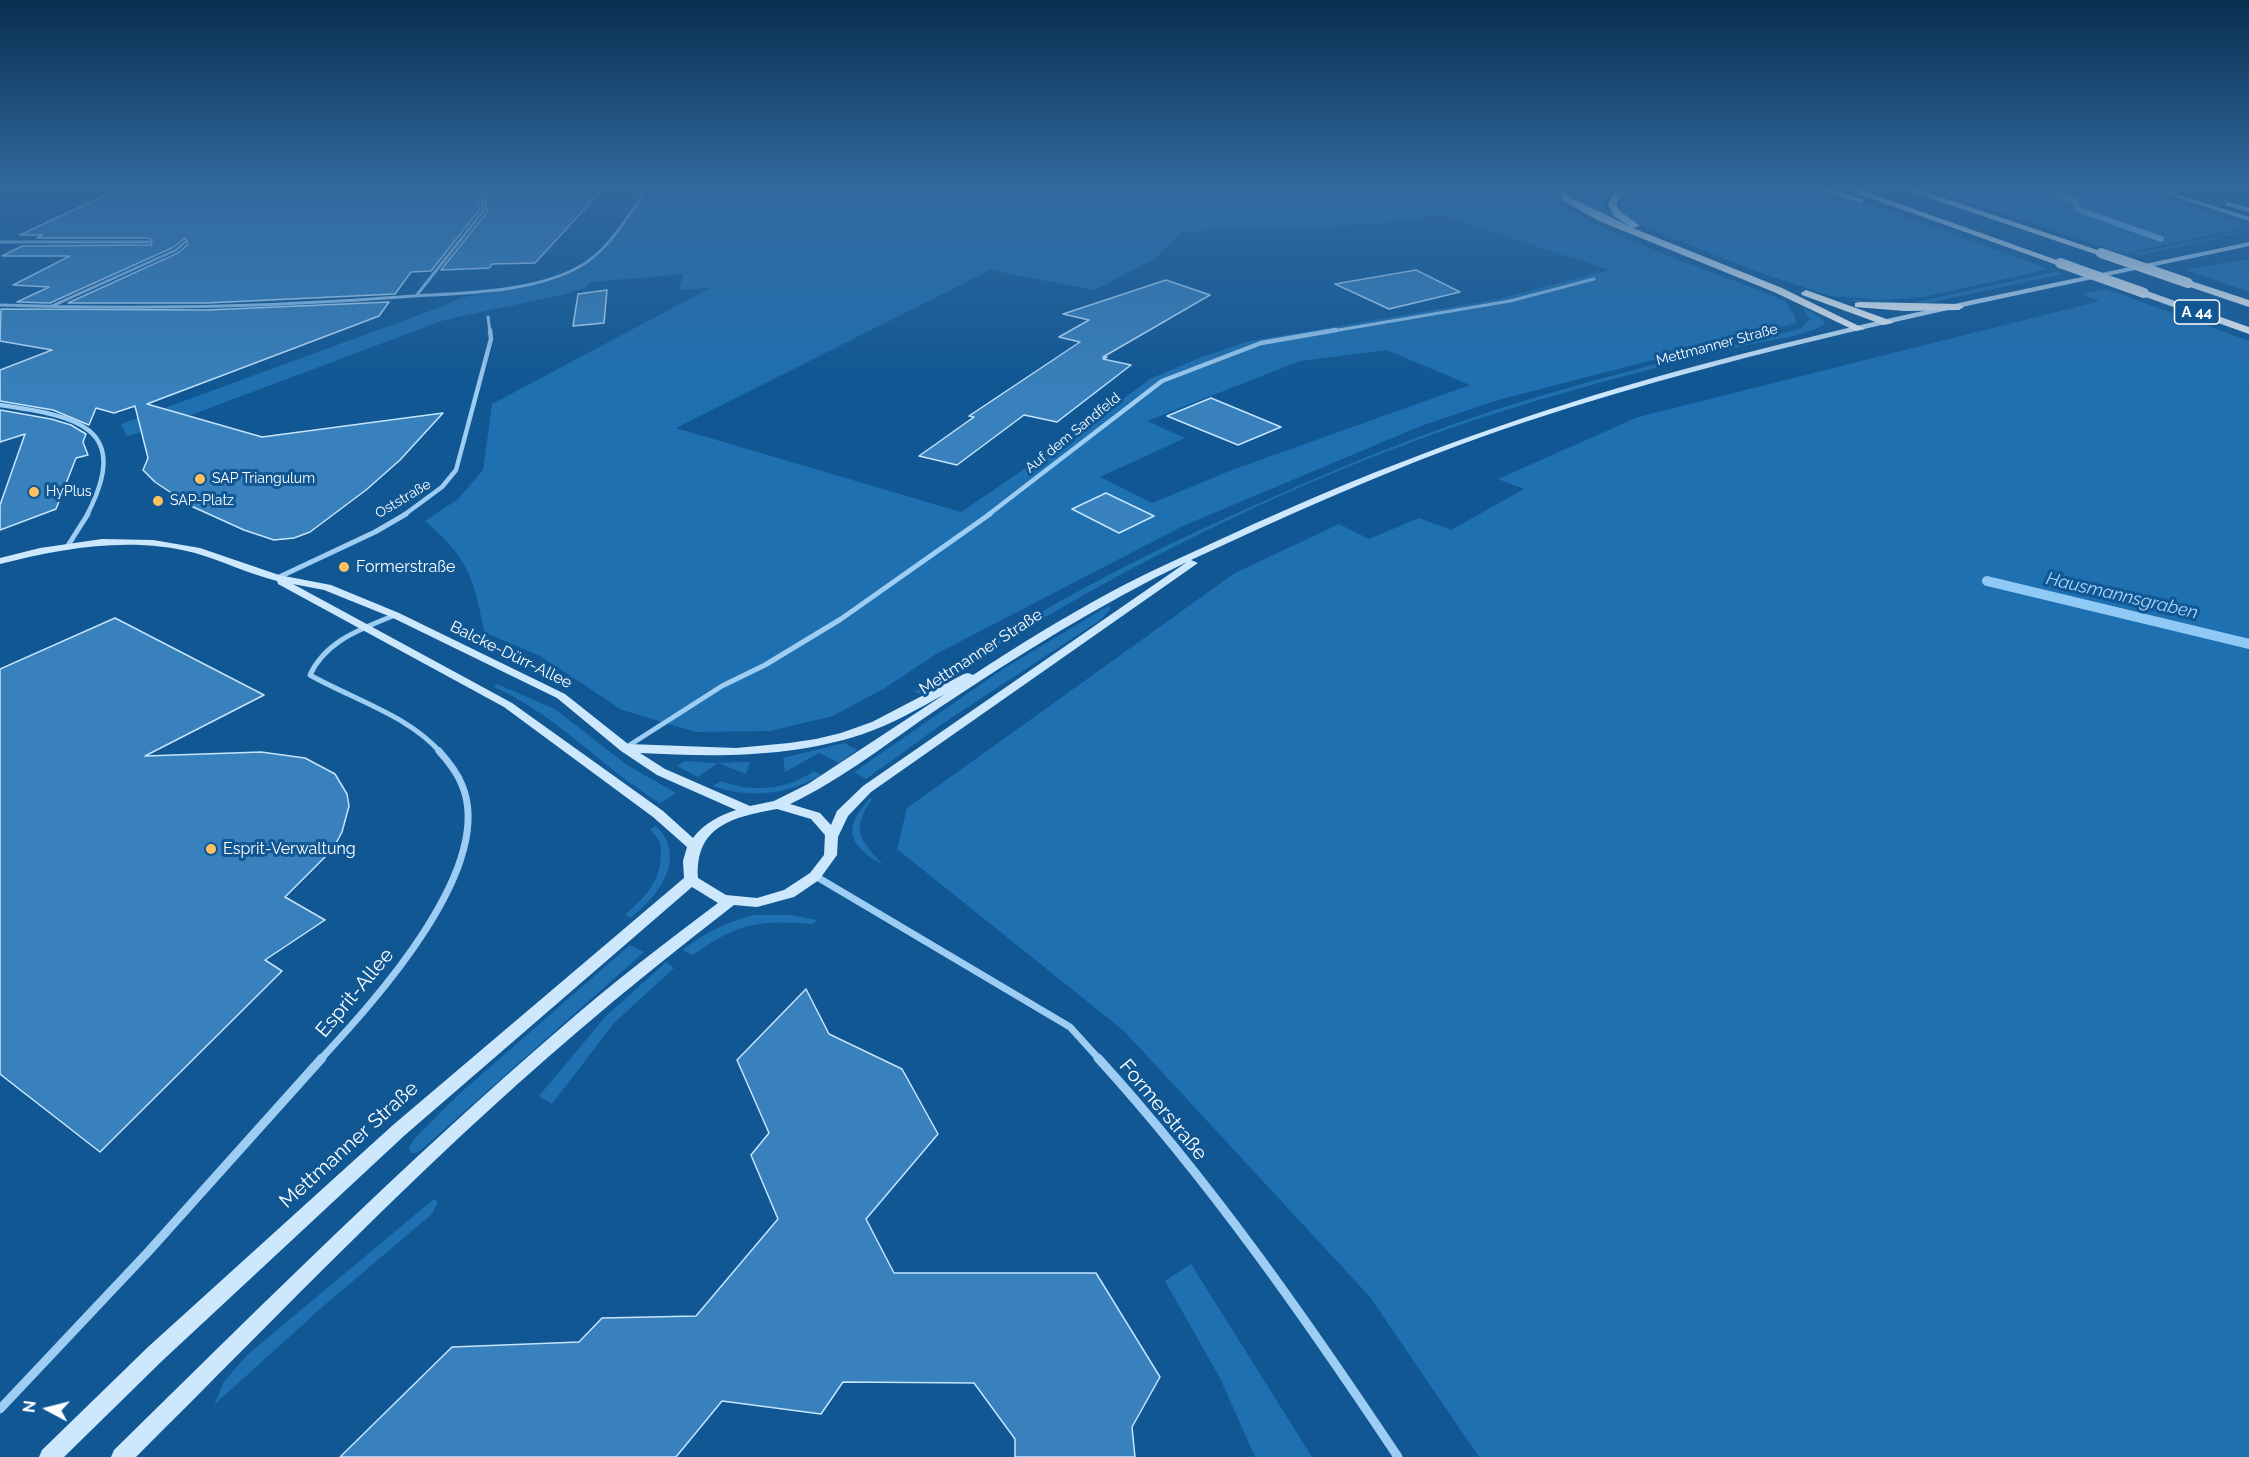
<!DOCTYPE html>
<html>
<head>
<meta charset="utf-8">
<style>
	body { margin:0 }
	#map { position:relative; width:2249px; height:1457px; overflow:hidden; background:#105793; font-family:Raleway,sans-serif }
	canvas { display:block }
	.north { position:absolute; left:18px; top:1379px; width:60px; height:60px; -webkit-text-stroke:4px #105793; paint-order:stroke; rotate:277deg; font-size:16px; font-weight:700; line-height:24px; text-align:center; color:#fff }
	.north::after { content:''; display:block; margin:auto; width:21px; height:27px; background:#fff; clip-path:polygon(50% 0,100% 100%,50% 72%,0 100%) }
</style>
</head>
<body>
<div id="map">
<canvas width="2249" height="1457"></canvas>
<div class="north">N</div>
</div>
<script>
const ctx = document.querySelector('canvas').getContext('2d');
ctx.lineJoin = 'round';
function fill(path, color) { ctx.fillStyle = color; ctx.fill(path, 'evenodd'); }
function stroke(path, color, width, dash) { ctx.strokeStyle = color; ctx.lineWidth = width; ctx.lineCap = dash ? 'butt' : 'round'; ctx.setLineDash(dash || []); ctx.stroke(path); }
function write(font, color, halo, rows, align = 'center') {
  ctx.font = font + ' Raleway,sans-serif'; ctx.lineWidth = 6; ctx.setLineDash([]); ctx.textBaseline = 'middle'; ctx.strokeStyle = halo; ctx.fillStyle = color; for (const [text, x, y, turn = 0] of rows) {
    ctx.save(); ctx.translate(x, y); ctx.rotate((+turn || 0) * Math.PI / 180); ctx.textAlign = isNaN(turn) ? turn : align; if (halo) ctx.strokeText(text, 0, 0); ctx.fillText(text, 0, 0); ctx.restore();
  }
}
fill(new Path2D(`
	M647,189H1545C1562,224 1740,280 1785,301L1794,315L1796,323L1498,400L1421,426L1183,526L936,654L885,688L833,716L770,731L696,732L622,710L540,656L484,632C474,577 468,558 425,521L458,499L483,470L492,404L710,288L679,290L683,274L590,282L585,288L565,294L444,320L154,429L127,436L121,424L438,308L460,298L556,280L587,263L599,252ZM1437,214L1609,270L1499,299L1250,341L1199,358L1150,379L1079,432L961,512L676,428L990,270L1095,290L1154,259L1183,231L1279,230L1416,221ZM1387,350L1470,385L1232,470L1152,503L1100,477L1185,438L1147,421L1300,361Z
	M1565,189H1614L1604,198L1603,207L1630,226L1625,227L1582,206Z
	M1635,189H1815L1854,199L2049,269L1924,297L1884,300L1830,296L1752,270L1636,223L1624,214L1620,206L1624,195Z
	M1929,189H2135L2245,225L2237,229L2124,254Z
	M2139,189L2247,222L2249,223V231L2138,256L2132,254L2240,231L2249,226L2241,221Z
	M2249,259V292L2186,270Z
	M2056,272L2063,274L1923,304H1869L1842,299L1911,303Z
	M2106,289L2249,341V1457H1479L1370,1297L1124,1031L897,849L907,808L1235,573L1339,524L1369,539L1419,518L1451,530L1524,489L1498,479L1638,417L2100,301L2081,294Z
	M1802,307L1820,317L1825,322L1823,325C1807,336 1759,342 1738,347C1661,366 1584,386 1509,409C1302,473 1101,576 921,694L914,692C1023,616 1141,555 1262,502C1359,458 1458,419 1561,390C1640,367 1720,348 1800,329L1810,319Z
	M1108,606L1111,608L1102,619L948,720L866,779L854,772L1003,669Z
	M497,684L555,709L627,765L676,793L660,803C602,768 557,715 494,687Z
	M844,743L857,750L839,763L819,753L785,772L783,758Z
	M685,761L715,763L750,762L746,774L718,763L698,777L677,766Z
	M814,771L821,775C787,795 751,799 713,786L721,781C751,793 787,790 814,771Z
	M870,798L872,799C850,831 860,839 883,865C848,845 842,829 870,798Z
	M656,826C688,858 659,896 630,918L625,915C649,894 665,875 660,842L650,829Z
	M754,915H790L817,920L813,924C760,920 737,923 693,955L682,950C705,933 726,922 754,915Z
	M630,945L644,952L422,1149L416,1153H411L409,1148L414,1139L459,1094Z
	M666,962L674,968L614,1023L552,1104L539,1096L605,1017Z
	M434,1199L438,1202L432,1214L320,1309L214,1405L224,1382L247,1355Z
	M1191,1264L1312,1457H1255L1220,1378L1165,1281Z`), '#1f70b1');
stroke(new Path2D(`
	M2043,189L2076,202L2077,209L2161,239`), '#8fcaf7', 6);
stroke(new Path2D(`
	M1987,581L2249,644`), '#8fcaf7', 10);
const building = new Path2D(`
	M312,189L310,191L400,189V194L480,191L477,198L480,209L431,271L411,272L395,294L207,303H68L178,253L188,244L185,238L174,247L50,303L17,302L49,287L13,285L70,256H2L22,246L151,245L152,241L149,238H37L43,235H20L116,190Z
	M500,189H603L535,263L492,264L489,268L441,270L487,212L485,198L488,191Z
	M1416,270L1460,292L1389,309L1335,284Z
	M1166,280L1210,295L1103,357H1107L1103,359L1131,365L1057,422L1024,415L957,465L919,456L974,417L969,416L1080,342L1059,337L1089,320L1063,314Z
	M607,290L604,323L573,326L578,294Z
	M389,302L379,316L147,404L262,437L443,413L400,460L366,490L310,532L294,538L274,540L244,530L191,506L155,482L143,470L148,458L135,406L114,413L96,408L89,425L53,410L0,401V370L52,350L0,341L1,309L207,310Z
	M1211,398L1281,427L1238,445L1167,416Z
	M0,410L51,419L71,425L86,434L83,442L88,455L76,458L56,509L0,530V505L25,434L0,442Z
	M1106,493L1154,516L1119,533L1072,509Z
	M115,618L264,695L145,756L261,752L305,758L335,774L347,794L349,806L342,832L333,849L285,897L325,920L265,960L282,971L100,1152L0,1074V669Z
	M806,989L829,1034L902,1069L938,1134L866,1219L894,1273H1096L1160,1377L1132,1427L1135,1457H1015V1439L974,1383L843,1382L821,1414L722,1401L676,1457H340L452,1347L579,1342L602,1318L696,1316L778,1219L751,1155L769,1133L737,1060Z`);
fill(building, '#3981bc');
stroke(building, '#c5e5fe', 1.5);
stroke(new Path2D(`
	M0,242H149
	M416,296L484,210L481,198L485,189
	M0,305C138,310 276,307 414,296C463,293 531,292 575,269C608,253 626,218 647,189
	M52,306L176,250L185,242
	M488,317L490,332
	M1327,332L1510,301L1594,279`), '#9ecdf3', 3);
stroke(new Path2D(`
	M0,405C76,416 133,426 87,515
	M404,515L442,487L456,470L491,339L490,330
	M988,515L1162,381L1261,343L1336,330`), '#9ecdf3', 4.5);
stroke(new Path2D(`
	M67,547L88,514
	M277,578L375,532L406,514
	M395,615C362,629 326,640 310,675C352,699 408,715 441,753
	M625,748L722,686L765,665L841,619L990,514`), '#9ecdf3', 5);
stroke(new Path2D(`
	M817,877L1070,1027L1100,1060
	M320,1060C372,1004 497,868 462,785C457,772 448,761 439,751`), '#9ecdf3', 7);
stroke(new Path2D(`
	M1098,1058C1210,1181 1306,1319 1398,1457
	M0,1409L148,1252L322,1058`), '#9ecdf3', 9);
fill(new Path2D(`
	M2151,189H2161L2249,217V221Z
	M2227,202L2249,208V212L2225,205Z
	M2249,242V246C2007,298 1761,344 1525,422C1410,460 1301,509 1191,560L1198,563L871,792L848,816L838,837L837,855L819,880L794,897L757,907L734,905C680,947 627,989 576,1033C421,1165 280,1314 136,1457H111L114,1450C261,1306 406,1161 562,1027C612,983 665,943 718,903L692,887L405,1135L162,1361L64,1457H39L42,1450L148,1347L393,1125L684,878L683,861L687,847L653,817L504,707L278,584L277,581C249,574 223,561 195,553C131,536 63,548 0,564V558L40,548L102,539L153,540L200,548L279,575L331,585L399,613L565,694L628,744L736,748L789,743L816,739L841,733L872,722L964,674L968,673L973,675C1017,646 1061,619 1107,594C1147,572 1189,554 1230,535C1357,476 1484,428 1618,388C1825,327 2038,287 2249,242ZM1187,562L863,786L837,811L831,825L820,813L790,804C843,779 890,741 939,708C1020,654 1100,604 1187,562ZM293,584L324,590L391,617L557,698L621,751L657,775L736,810C719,816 704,823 693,838L663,811L512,703ZM945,694L808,784L774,801L750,806L665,769L640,753C715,757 791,758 863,734C892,724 918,709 945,694ZM777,809L811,819L825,835L824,855L810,873L784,890L757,898L726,895L698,878C695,825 734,817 777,809Z`), '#cde7fd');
fill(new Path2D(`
	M1554,189H1563L1571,198L1631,227L1614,216L1608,204C1613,193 1616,189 1629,189L1620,196L1616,204L1621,212L1640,226L1633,228L1782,288L1865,329L1856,331L1774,292L1599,221L1565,202Z
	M1817,189H1832L1864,200L1860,203Z
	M1845,189H1858L2065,263L2057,265Z
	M1903,189H1917L2106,253L2098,255Z
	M2188,280L2249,300V307L2184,285L2183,283Z
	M1806,290L1892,321L1893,323L1884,325L1802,295L1801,293Z
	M2144,290L2249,327V334L2140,295L2139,293Z
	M1859,302L1959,304L1964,307L1959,310L1905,311L1855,307V303Z`), '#fff');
stroke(new Path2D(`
	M2101,253L2188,283
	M2060,263L2144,293`), '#fff', 10);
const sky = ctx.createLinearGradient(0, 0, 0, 393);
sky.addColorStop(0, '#093051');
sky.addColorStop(0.48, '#31699e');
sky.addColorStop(1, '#31699e00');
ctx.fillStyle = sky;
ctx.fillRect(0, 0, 2249, 393);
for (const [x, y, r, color] of [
	[200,479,6,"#ffc160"],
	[34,492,6,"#ffc160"],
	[158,501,6,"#ffc160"],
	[344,567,6,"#ffc160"],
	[211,849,6,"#ffc160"]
]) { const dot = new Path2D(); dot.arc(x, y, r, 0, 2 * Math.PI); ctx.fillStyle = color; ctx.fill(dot); stroke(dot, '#105793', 2); }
write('14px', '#fff', '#105793', [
	["Mettmanner Straße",1717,345,-15],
	["Auf dem Sandfeld",1073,433,-39],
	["Oststraße",403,499,-31]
]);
write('14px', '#fff', '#105793', [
	["SAP Triangulum",212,479],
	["HyPlus",46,492],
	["SAP-Platz",170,501]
], 'left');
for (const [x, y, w] of [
	[2197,312,45]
]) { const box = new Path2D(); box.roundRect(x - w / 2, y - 12, w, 24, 4.5); ctx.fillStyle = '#105793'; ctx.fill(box); stroke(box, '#fff', 1.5); }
write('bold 15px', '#fff', null, [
	["A 44",2197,312]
]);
write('16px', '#fff', '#105793', [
	["Formerstraße",356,567],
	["Esprit-Verwaltung",223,849]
], 'left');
write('16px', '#fff', '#105793', [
	["Mettmanner Straße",981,652,-33],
	["Balcke-Dürr-Allee",511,655,26]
]);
write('italic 18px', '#aad7fa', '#105793', [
	["Hausmannsgraben",2122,596,13]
]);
write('20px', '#fff', '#105793', [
	["Esprit-Allee",355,993,-50],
	["Formerstraße",1163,1110,50],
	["Mettmanner Straße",349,1145,-42]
]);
</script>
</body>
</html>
